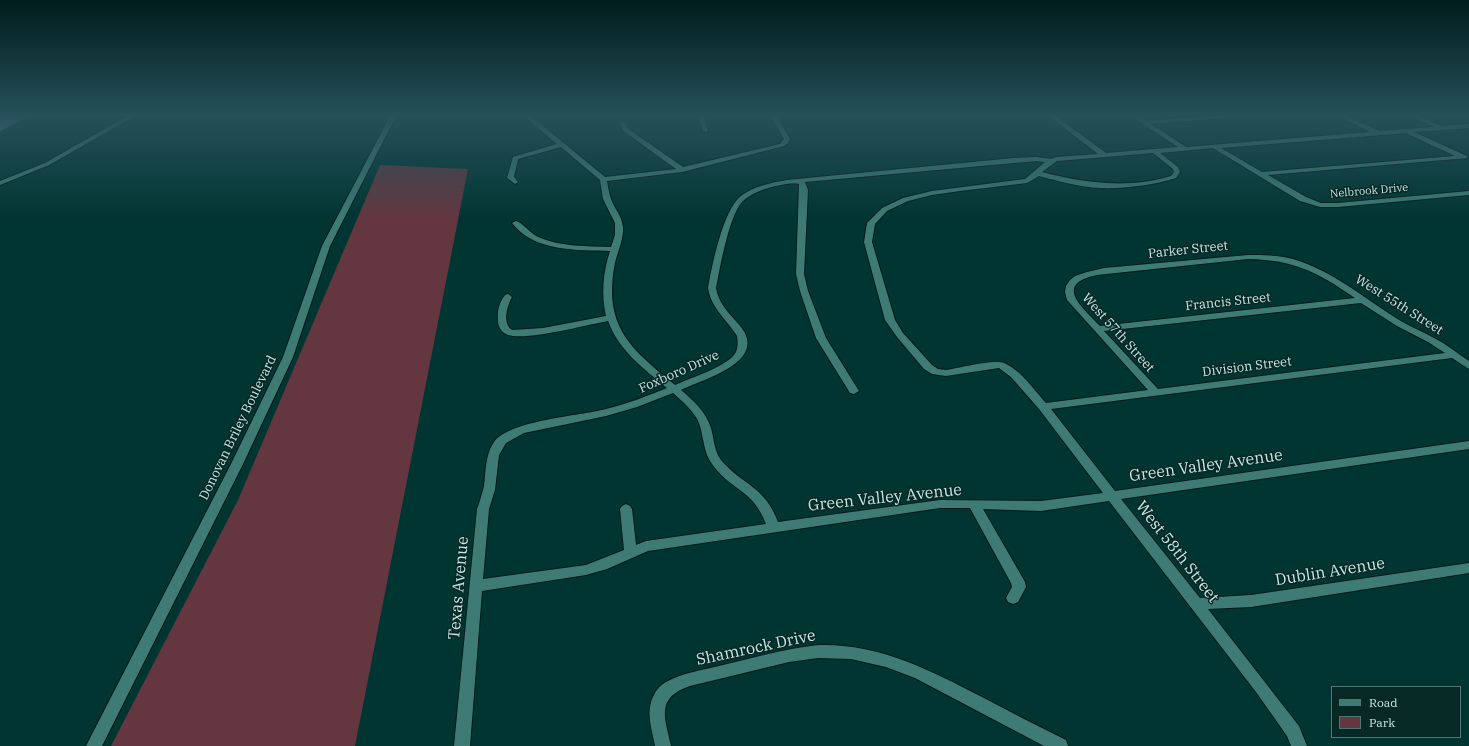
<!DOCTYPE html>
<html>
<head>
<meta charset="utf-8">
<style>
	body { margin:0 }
	#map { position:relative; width:1469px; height:746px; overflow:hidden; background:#003532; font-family:"IBM Plex Serif",serif }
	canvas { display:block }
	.legend { position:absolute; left:1331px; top:686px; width:130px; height:52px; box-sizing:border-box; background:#072926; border:1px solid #547471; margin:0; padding:5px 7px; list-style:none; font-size:12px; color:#c7e5e2 }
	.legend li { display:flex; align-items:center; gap:8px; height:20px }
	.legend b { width:20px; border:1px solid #547471 }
</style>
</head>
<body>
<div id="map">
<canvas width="1469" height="746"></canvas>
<ul class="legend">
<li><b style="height:5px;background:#3e7b75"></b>Road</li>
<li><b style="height:11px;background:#64363f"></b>Park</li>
</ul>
</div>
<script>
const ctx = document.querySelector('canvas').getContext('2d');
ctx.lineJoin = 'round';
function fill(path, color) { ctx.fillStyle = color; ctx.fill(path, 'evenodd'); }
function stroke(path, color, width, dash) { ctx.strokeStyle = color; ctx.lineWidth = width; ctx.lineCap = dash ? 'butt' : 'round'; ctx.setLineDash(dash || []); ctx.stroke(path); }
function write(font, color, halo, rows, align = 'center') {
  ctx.font = font + ' "IBM Plex Serif",serif'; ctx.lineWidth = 3; ctx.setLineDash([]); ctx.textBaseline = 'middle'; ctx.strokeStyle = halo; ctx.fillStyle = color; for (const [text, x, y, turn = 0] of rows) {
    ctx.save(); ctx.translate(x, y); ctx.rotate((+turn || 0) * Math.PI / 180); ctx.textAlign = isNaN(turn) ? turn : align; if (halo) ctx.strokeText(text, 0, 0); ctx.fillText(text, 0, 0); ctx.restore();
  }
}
fill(new Path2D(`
	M380,165L468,169L355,746H111L238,500Z`), '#64363f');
fill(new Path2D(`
	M7,116H30L0,131V117Z`), '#8d6daa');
const minor = new Path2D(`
	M127,116H135L49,165L0,185V181L45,163Z
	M390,116H396L330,246L293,357L243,464L102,746H86L231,464L283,357L322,246Z
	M524,116H531L605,177L676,169L622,130L620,123L623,121L626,123L627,128L683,167L780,144L784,139L771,116H777L790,139L788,143L784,146L682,172L607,181C608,187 609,193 611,199C614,208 622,216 623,227C624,241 616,254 614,268C604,329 633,350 675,385C690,378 729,366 736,352C738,347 738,341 737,336C727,320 711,308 708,288C712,265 723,210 741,196C754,186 771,183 787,180L1014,158L1036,157L1051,159L1056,157L1098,154L1049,116H1056L1106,153L1178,147L1131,116H1139L1146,121L1212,116H1245L1151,124L1186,147L1370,132L1339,116H1347L1379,131L1434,127L1410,116H1419L1442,126L1469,124V128L1414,132L1467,156V158L1268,175L1306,197L1321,203H1338L1469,191V195L1338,207H1320L1300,201L1213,148L1160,153L1178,167L1180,172L1176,178C1155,185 1122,189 1100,188C1079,187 1058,181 1039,176L1027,183L960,191L932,195L908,201L887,211L875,224L872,242L895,320L903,333L932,365L938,369L946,370C958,368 994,359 1004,363C1021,370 1034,390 1046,403L1148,390L1067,300L1065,292L1066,286L1070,280L1075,276L1087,272L1104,268L1248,255C1263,255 1278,255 1293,259C1333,271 1364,298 1399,320C1410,327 1422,331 1434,338C1446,344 1457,353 1469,361V369L1452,358L1051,409L1115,491L1469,441V449L1121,499L1200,598L1251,595L1469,563V573L1251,607L1208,609L1299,726L1307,746H1291L1287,736L1256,692L1109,501L1041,511L983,509L1025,582L1026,587L1018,602L1013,604L1008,602L1006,598L1012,587L1011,583L970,508H940L648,551L607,569L586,575L482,591L470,746H454L477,509C480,501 482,494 484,486C486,471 485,455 494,442C510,420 580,416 606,409C627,404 647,396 667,388C644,369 619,351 608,321C586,325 526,341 508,335C502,333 498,327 498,321C497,311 499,303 505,295L508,294L512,297C507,306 502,323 512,330L543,328L606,316C601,295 603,272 610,251C577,250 534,252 512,223L516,221C523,223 530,233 538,237C561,247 587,246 611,247L615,235V223L603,199L600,180L561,147L518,159L514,177L518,182L515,184L507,178L513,157L557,144ZM1406,133L1455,156L1262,172L1221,148ZM1153,153L1173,169L1174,172L1171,176C1129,189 1084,183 1042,172L1057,161ZM1036,161L1045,162L1025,179L932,191L903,198L882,208L867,223L864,242L885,320L897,337L924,369L932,374L946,376L999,368L1011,377L1039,409L1103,493L1041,501L940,500L778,522C764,485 743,486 721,460C714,451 714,438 711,428C706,412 693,400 681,390C704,379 768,362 741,327C730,314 719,305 716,288C720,268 729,216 742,202C751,193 764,189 775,186C783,185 793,182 799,184L796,274L800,291L816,338L850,393L854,394L859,391L826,338L808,291L804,274L808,190L805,182ZM1248,259C1295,260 1317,272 1355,298L1100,326C1082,307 1053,284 1097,275ZM1361,303L1397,326L1428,342L1445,353L1158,389L1104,331ZM673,393C682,401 694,411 699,423C704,437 703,452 712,464C730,490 753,489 766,524L646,541L636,545L632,509L630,506L626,504L622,506L620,509L624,550L586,565L483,579L489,509L495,490L499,455L506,443L524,433L606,416L637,407Z
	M698,116H704L708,132L703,131Z
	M818,645C878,643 930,670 982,697C1010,712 1038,726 1066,740L1068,746H1044L915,678L886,667L851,659L818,658L789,662L690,686C655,698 665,717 671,746H655C652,729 645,711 654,695C656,690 661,685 666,682C682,673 702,670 719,666C752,658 784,649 818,645Z`);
stroke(minor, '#001a18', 2);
fill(minor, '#3e7b75');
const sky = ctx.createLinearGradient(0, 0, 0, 221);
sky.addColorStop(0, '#001d1c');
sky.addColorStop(0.52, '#26515a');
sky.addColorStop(1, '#26515a00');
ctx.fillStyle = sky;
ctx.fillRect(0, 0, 1469, 221);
write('11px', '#c7e5e2', '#072926', [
	["Nelbrook Drive",1369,191,-5]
]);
write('13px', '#c7e5e2', '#072926', [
	["Parker Street",1188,250,-6],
	["Francis Street",1228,302,-6],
	["West 55th Street",1399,305,32],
	["West 57th Street",1118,333,48],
	["Division Street",1247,367,-7],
	["Foxboro Drive",679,372,-24],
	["Donovan Briley Boulevard",238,428,-64]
]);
write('16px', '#c7e5e2', '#072926', [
	["Green Valley Avenue",1206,466,-8],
	["Green Valley Avenue",885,498,-6],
	["West 58th Street",1177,552,52],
	["Dublin Avenue",1330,572,-9],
	["Texas Avenue",459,588,-85],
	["Shamrock Drive",756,648,-12]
]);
</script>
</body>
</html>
